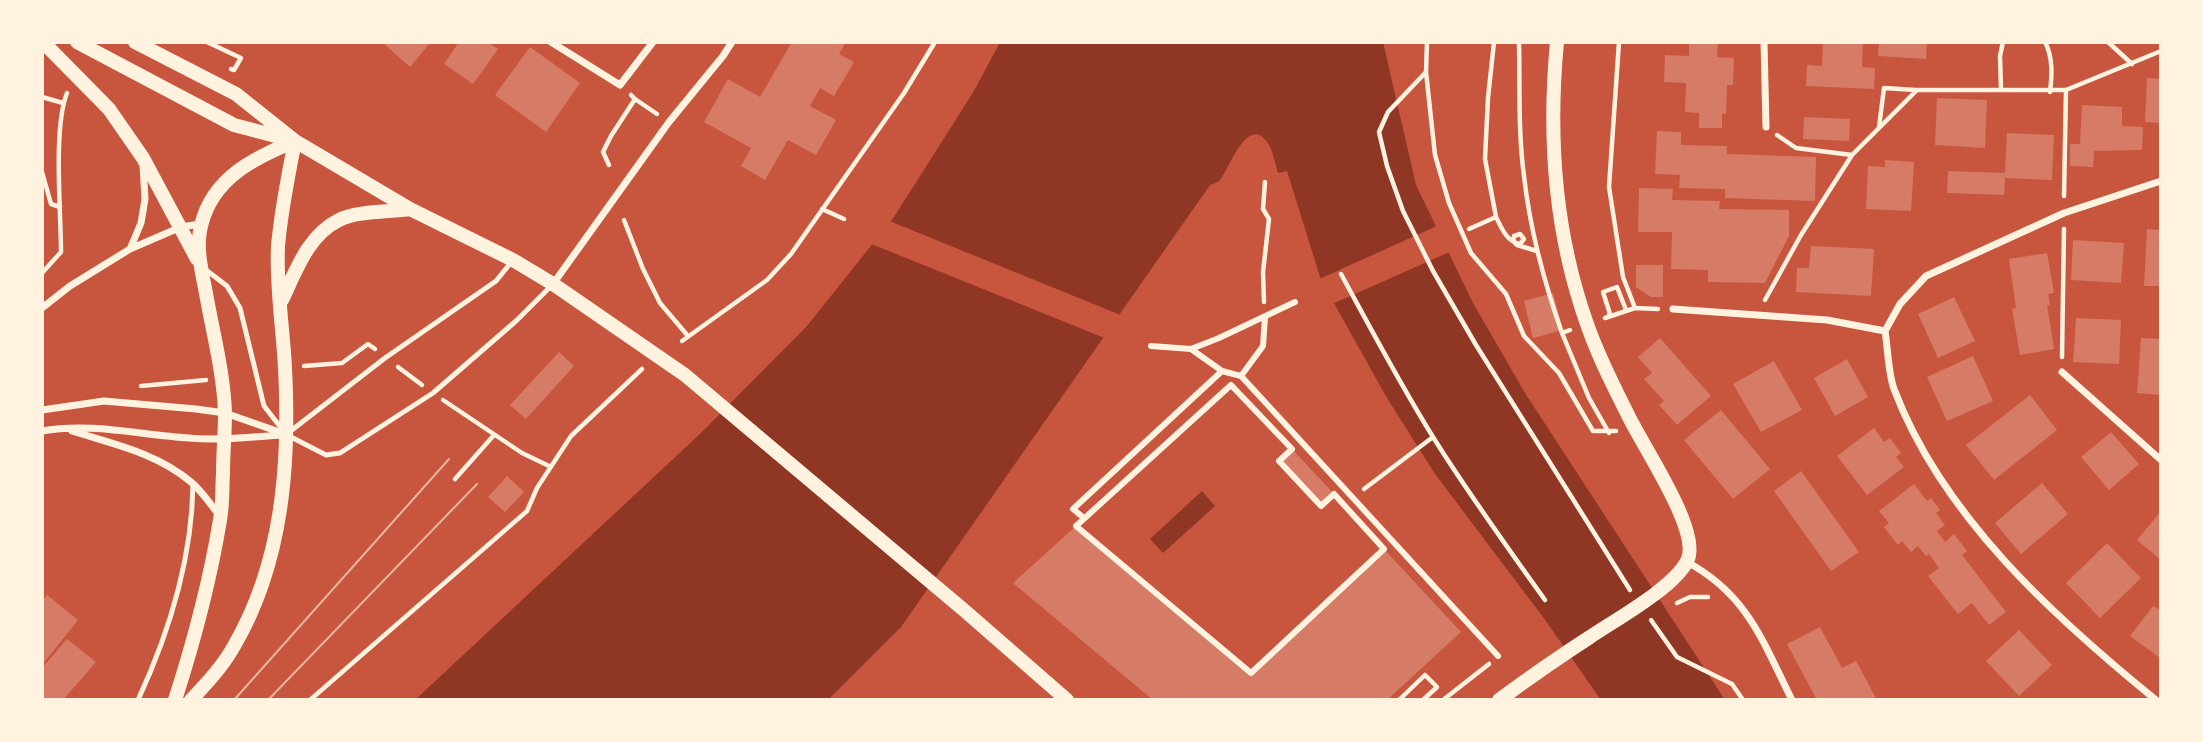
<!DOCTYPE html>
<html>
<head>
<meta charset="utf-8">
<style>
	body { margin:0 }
	#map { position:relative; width:2203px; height:742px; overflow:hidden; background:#c8553d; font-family:"Noto Sans",sans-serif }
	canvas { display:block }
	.frame { position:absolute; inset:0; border:44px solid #fff3e0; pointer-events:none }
</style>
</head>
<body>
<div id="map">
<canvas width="2203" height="742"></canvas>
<div class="frame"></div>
</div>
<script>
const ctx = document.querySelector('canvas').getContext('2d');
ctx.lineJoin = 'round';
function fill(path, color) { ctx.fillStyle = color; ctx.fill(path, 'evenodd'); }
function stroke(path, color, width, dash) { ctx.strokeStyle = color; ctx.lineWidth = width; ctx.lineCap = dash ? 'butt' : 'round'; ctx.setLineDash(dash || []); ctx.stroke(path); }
fill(new Path2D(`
	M1000,42H1383L1416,185L1473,303L1525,393L1725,700H1601L1543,617L1435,474L1387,398L1321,280L1287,171L1278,173C1275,163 1273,150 1267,142C1247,114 1229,170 1220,180C1218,182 1214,184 1210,185L901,627L828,700H415L702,432L807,326L894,217L974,91Z
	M1202,491L1215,506L1163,553L1150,539Z`), '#8f3625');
fill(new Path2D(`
	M887,220L1123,316L1107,339L869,243Z
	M1439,225L1452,251L1330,305L1317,280Z`), '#c8553d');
fill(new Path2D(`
	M382,42H431L410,67Z
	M459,42H487L498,49L473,84L444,64Z
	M792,42H846L839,54L854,62L834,96L820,88L810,106L836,120L816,155L788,140L765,180L741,166L751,148L704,122L728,79L760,97Z
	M1689,42H1718L1717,57L1734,58L1733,85H1727L1726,114H1722V128H1699V113L1685,112L1686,83L1664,82L1665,55L1689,56Z
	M1823,42H1863L1862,67L1875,68L1874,89L1806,86L1807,65L1822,66Z
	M1879,42H1927L1926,59L1878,56Z
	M530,47L580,83L546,132L495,95Z
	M2147,78L2161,79V123L2145,122Z
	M1937,98L1987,100L1985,148L1935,145Z
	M2082,105L2122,107V126L2143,127L2142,150L2094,151L2093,167L2070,166V144H2080Z
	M1804,117L1850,119L1849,141L1803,139Z
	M1657,131L1681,132V145L1727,146V154L1816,157L1815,201L1725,198V189L1679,188L1680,175L1655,174Z
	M2007,133L2054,135L2052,180L2005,178L2004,195L1947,193L1948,171L2005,173Z
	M1885,160L1914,162L1911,211L1866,209L1868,166L1885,167Z
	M1639,188L1673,189L1672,200L1720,201L1719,209L1789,210V236L1765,283L1708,282V270L1671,269L1672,232H1638Z
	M2147,229L2161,230V286H2144Z
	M2073,240L2124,243L2121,283L2071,280Z
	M1811,246L1874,249L1871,296L1796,292L1797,268H1809Z
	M2047,253L2054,293L2048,294L2050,305H2047L2054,349L2020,355L2012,309L2016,308L2009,259Z
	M1636,265H1663V297H1651L1636,287Z
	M1553,293L1563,330L1533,338L1524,301Z
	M1954,297L1975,341L1938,358L1918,314Z
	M2076,318L2121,320L2119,364L2073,362Z
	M1660,338L1711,396L1677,425L1659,405L1664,401L1644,379L1652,373L1638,357Z
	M2141,338L2161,339V395L2137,393Z
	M559,352L574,366L526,419L510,405Z
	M1973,356L1993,401L1947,421L1927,377Z
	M1847,359L1868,397L1835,416L1814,378Z
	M1774,361L1802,410L1761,432L1733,384Z
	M2030,395L2057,430L1994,480L1966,445Z
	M1721,410L1770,469L1733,499L1684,440Z
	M1874,428L1884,442L1890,438L1901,453L1896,457L1904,467L1867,495L1837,456Z
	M2111,432L2139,464L2109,490L2081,457Z
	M1292,449L1334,494L1321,506L1279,461Z
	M1801,471L1859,552L1831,571L1774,491Z
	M507,476L524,492L505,512L488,497Z
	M2042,483L2068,514L2021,554L1995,523Z
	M1914,484L1927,501L1931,498L1940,510L1936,513L1945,525L1937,531L1945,542L1954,534L1967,551L1962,555L2006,612L1989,625L1972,603L1958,614L1928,576L1939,568L1929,554L1926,556L1918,546L1911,552L1902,541L1898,545L1884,527L1889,523L1879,511Z
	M2161,511V560L2137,540Z
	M1076,526L1251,673L1384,549L1461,632L1387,700H1153L1013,583Z
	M2107,543L2141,578L2100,618L2066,583Z
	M47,595L78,620L42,665V602Z
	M2153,606L2161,611L2160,658L2130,636Z
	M1820,627L1842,668L1856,661L1877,700H1817L1787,644Z
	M2019,630L2052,665L2019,696L1986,661Z
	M67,639L96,662L63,700H42V668Z`), '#d67c66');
stroke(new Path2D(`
	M207,42L241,58L234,70L231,69
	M1427,42L1426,72L1435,155L1449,203L1471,253L1506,294L1524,336L1559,373L1593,431H1616
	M1519,42C1520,87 1518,132 1524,176C1530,230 1544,282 1562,333L1570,330
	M1619,42L1609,187L1623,277L1635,308
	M2045,42C2053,57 2052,75 2050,92
	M2108,42L2132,64
	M1426,72L1388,112L1379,132L1387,166L1403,211L1433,271L1476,345L1630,590
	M2001,89L2000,56L2003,42
	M42,97L63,103
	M635,99L657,114
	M1879,127L1884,88L1916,90
	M1777,135L1796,148L1852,155
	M609,165L603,152L611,136L635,99L631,95
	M42,172L51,204L60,207
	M2064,196L2066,90
	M822,209L844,219
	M1496,217C1502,229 1507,242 1520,244L1524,239L1520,234L1514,236C1513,240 1513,242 1517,245L1537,251
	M624,220L643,269L660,303L688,336
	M1469,229L1496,217L1485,159L1488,98L1494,42
	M42,273L61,252C61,212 53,128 67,93
	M1341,274C1371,329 1400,384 1433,437C1468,493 1507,547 1545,600
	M1765,300L1801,235L1852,155L1917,90H2066L2161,51
	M1264,302L1263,272L1269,219L1263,209L1265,182
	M1609,314H1610L1603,292L1617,287L1626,310
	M1605,318L1635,308L1658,309
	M1562,333L1589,398L1609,433
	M682,341L767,280L791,254L904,93L935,42
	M2062,357L2064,229
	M304,366L342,363L368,344L375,349
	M398,367L422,385
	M141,386L206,380
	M443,400L522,453L549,466
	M455,479L494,435
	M1364,489L1433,437
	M1677,603L1690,597H1708
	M1651,620L1677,657L1732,684L1743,700
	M310,700L527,511L537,488L571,436L642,369
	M1399,700L1425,675L1437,687L1423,700
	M1443,700L1489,664`), '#fff3e0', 4.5);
stroke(new Path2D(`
	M206,270L227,286L240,308L264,406L282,429
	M288,433L385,358L496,281L513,260
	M289,436L326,455L340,453L433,393L516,321L551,286
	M138,700C169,633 192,557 193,484`), '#fff3e0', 5);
stroke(new Path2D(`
	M1151,346L1191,349L1219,338L1295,302
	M1191,349L1222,371L1241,376L1498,656
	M1241,376L1263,346L1265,317
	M1231,385L1292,449L1279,461L1321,506L1334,494L1384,549L1251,673L1076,526Z
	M1084,518L1073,509L1222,371`), '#fff3e0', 6);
stroke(new Path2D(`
	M551,42L620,85L653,42
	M1764,42L1766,127
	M130,249L181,227L200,224
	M553,284L669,122L723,56L732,42
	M42,308L70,286L130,249L141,223L145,199L143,165
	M1673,309L1827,320L1885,331
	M1885,331C1888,349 1888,372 1894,389C1942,516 2054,617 2156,700
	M1885,331L1900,304L1926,276L2064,213L2161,181
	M2062,372L2161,460
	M42,410L104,401L196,409L225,413L285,434
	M42,431C90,422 140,435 189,438C219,441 251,437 282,435
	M72,431C113,444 157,453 191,482C202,491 210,504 219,515
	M1687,562C1748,595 1763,642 1792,700`), '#fff3e0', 7);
stroke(new Path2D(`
	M43,42L109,109L143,158L197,259
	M77,42L234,125L287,139
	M135,42L236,94L295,141L410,209L513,260L553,284L685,375L965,611L1067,700
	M282,300C296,271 308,235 339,220C356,211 390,212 410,209
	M175,700C194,641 210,581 220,520C223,505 222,488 223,473C223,453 225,434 225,414C224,376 214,337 207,299C203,275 195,250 201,226C212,178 254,158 295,141
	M191,700C207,683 223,666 234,646C283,562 290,463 285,368C283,328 276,287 278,246C281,211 288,176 295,141
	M1499,700C1529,678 1559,657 1590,637C1615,620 1677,586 1688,559C1700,529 1642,445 1628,415C1613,385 1598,356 1587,324C1555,234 1548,136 1557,42`), '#fff3e0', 14);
stroke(new Path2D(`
	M234,700L449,459
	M268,700L477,484`), '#e9b49f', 2);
</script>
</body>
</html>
